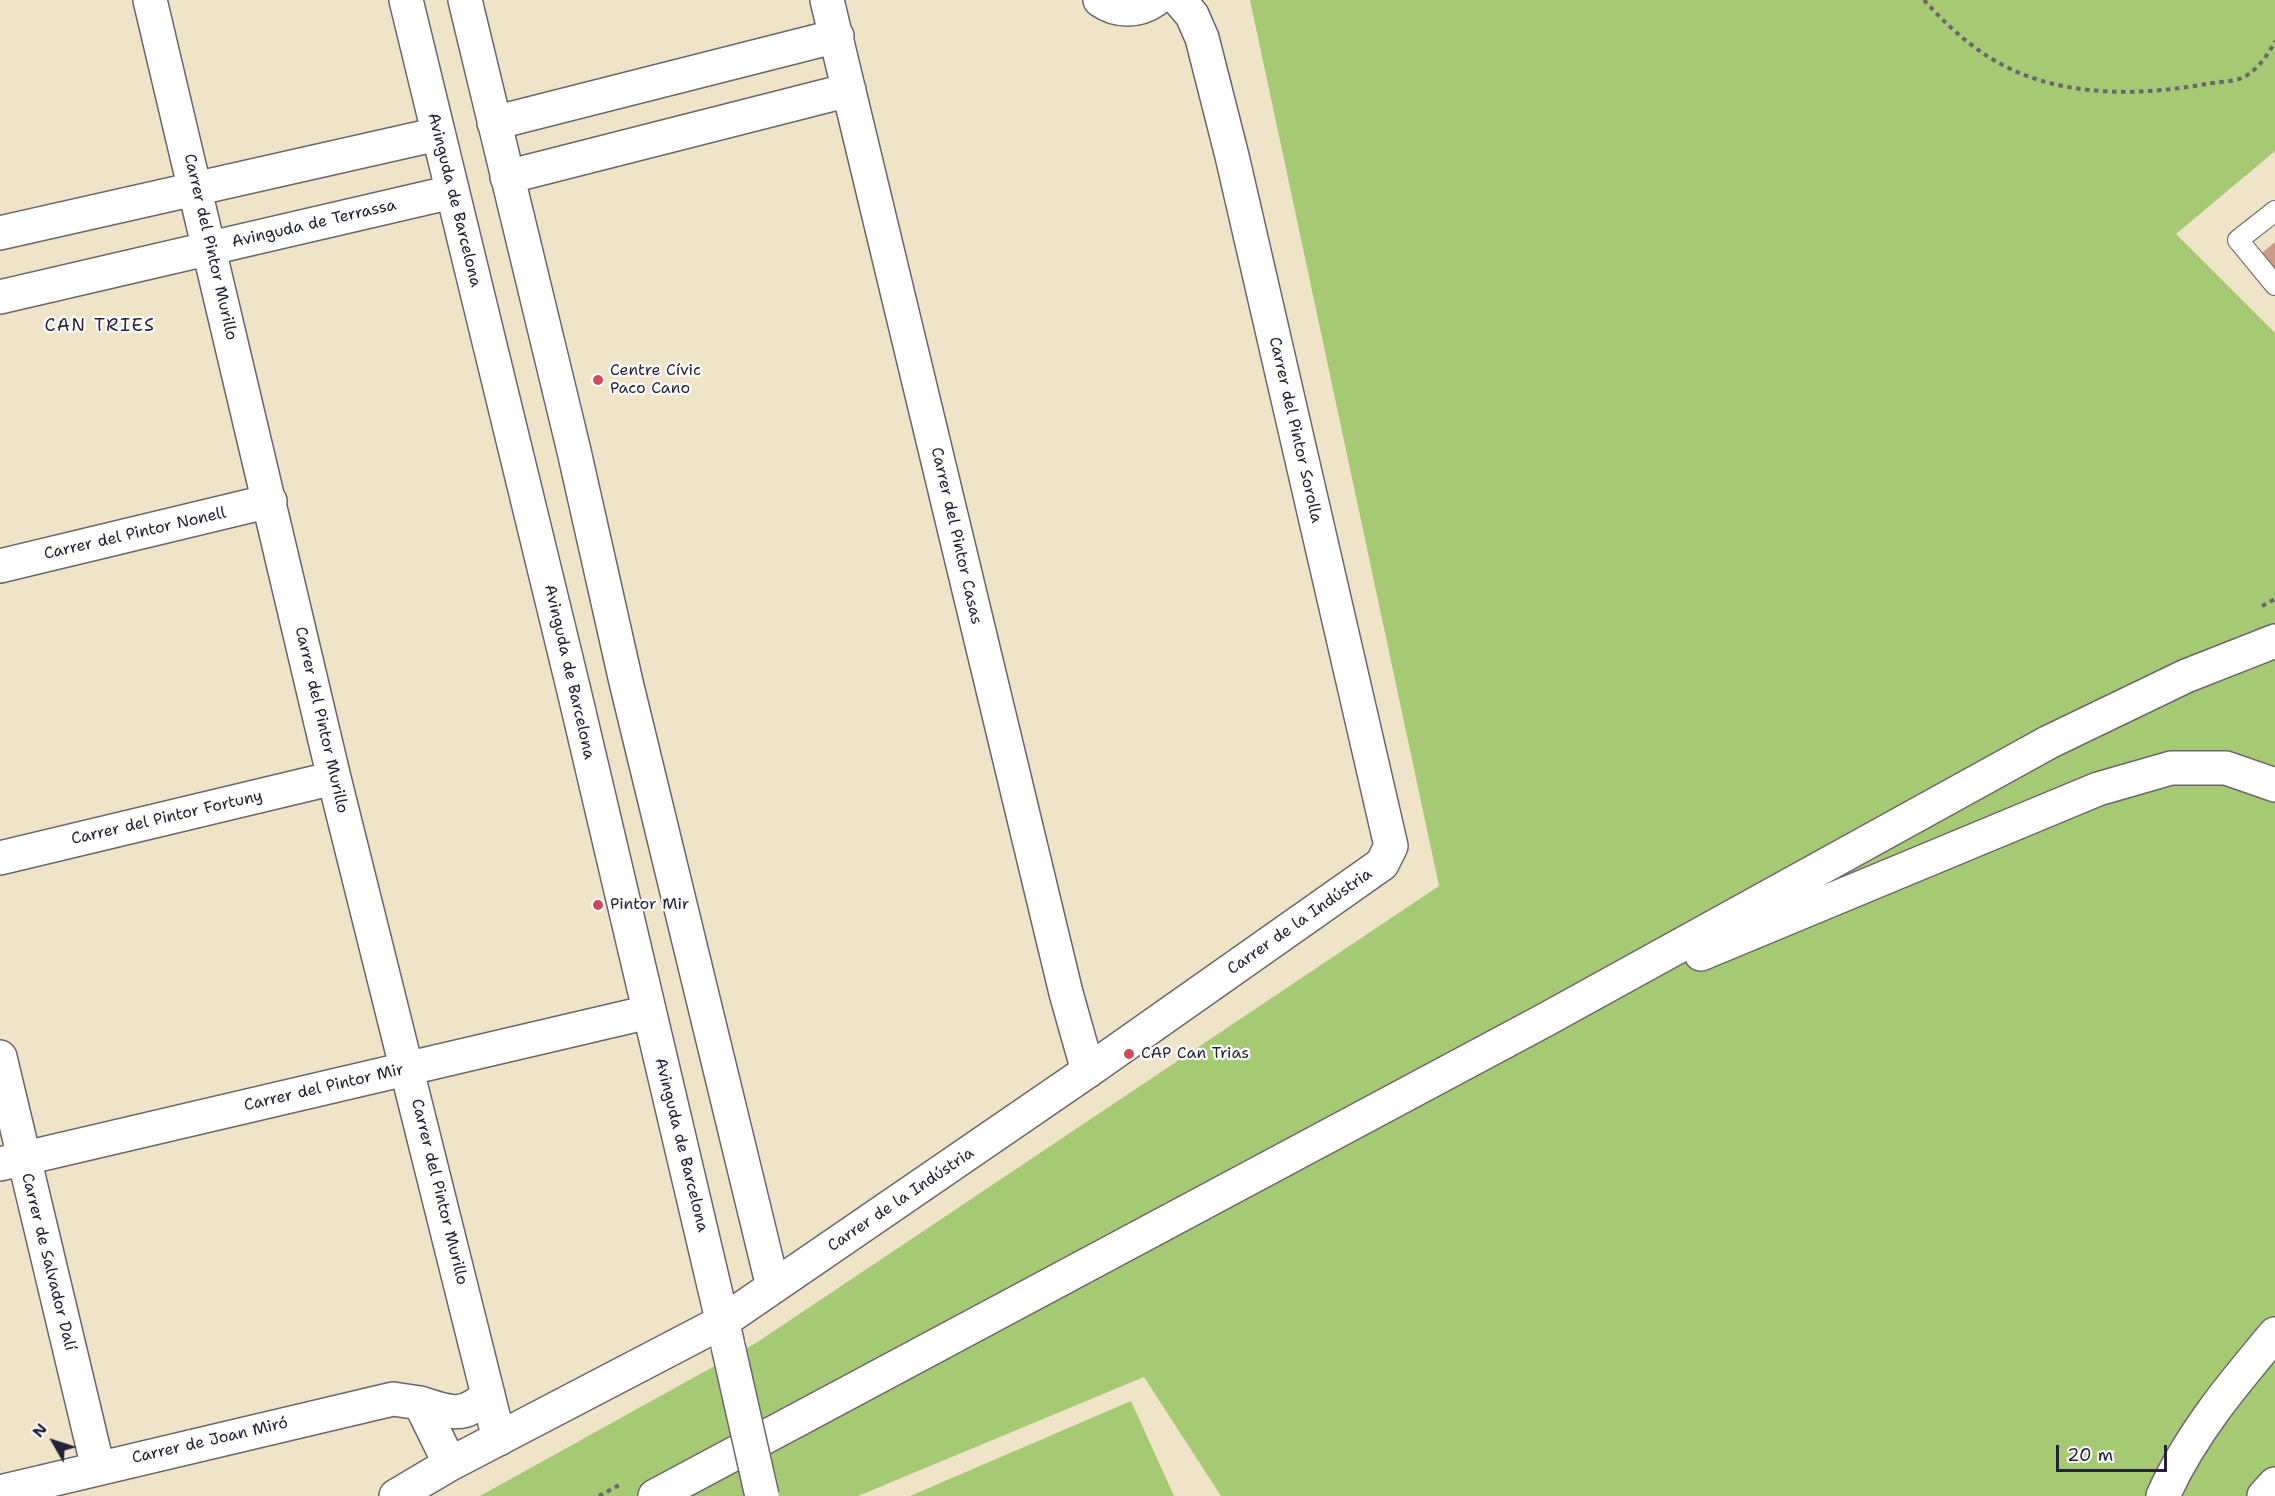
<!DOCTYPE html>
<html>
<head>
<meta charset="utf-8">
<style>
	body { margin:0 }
	#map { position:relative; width:2275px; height:1496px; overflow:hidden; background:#efe4c8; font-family:"Shantell Sans",sans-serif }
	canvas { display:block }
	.north { position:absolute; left:24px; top:1412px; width:60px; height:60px; -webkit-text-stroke:4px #fff; paint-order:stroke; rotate:309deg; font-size:16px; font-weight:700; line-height:24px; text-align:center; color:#22223b }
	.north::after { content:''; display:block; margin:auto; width:21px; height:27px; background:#22223b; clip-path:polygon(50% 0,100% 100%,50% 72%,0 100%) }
	.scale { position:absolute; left:2056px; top:1445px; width:111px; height:27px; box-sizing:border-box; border:3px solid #22223b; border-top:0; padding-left:8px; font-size:18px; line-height:21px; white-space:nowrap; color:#22223b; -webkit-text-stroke:4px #fff; paint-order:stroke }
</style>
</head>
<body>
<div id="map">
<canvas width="2275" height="1496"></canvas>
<div class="north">N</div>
<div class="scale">20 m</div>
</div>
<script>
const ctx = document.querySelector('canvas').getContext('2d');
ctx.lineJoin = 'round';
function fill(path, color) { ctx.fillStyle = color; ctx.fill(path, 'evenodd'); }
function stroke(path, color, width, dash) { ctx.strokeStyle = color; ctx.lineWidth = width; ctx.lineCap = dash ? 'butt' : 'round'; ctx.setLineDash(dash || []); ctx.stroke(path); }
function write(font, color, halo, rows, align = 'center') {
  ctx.font = font + ' "Shantell Sans",sans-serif'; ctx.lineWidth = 4.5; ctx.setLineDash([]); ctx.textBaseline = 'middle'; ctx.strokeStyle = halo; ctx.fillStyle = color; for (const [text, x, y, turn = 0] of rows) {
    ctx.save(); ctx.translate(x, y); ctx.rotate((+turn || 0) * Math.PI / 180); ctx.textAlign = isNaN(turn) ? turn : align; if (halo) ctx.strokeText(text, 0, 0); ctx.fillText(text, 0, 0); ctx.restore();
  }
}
fill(new Path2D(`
	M1250,0H2275V151L2176,234L2275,333V1496H1221L1144,1377L858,1496H480L756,1343L1439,886Z
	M1131,1401L1174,1496H910Z`), '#a6ca73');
fill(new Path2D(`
	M2275,242V279L2257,257Z`), '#cd9a88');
const service = new Path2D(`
	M2275,211L2238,240L2275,285`);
const minor = new Path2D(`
	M150,0L334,778L499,1439
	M406,0L574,691L727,1341
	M465,0L574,451L626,682L773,1287
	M827,0L1066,993L1088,1071
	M1100,0C1117,12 1138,12 1155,0
	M494,123L837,36
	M507,177L849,90
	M0,233L438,134
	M0,297L452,192
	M0,566L270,501
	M0,858L334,778
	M0,1057L98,1468
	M0,1164L649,1012
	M420,1403C449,1413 466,1419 488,1394
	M0,1492L393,1399L420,1403L450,1464
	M396,1496L450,1464L722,1322L1088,1071L1382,864L1391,846L1232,156L1202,38L1192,15L1179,0
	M2163,1496C2190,1435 2233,1384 2275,1334
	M2264,1496L2275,1484`);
const tertiary = new Path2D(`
	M1701,954L2098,789L2171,768H2226L2275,785
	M655,1496L1545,1020L2049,742L2186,676L2275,641`);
stroke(service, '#6a666c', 22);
stroke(minor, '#6a666c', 36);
stroke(tertiary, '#6a666c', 36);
stroke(new Path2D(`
	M1924,0C1950,29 1980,56 2017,72C2076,97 2144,95 2206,84C2216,82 2231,82 2242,78C2257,71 2268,55 2275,41
	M2262,606L2275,599
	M599,1496L621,1484`), '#6a666c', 4, [4.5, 4.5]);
stroke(service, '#fff', 20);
stroke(minor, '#fff', 33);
stroke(tertiary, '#fff', 33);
const minorBridge = new Path2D(`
	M728,1346L762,1496`);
stroke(minorBridge, '#6a666c', 36, []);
stroke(minorBridge, '#fff', 33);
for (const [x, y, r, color] of [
	[598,380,6,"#d1495b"],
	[598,905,6,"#d1495b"],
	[1129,1054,6,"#d1495b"]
]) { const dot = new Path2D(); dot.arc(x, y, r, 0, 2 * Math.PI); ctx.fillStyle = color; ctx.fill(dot); stroke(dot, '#fff', 2); }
write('16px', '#22223b', '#fff', [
	["Avinguda de Barcelona",454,200,76],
	["Avinguda de Terrassa",314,224,-13],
	["Carrer del Pintor Murillo",210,247,77],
	["Carrer del Pintor Sorolla",1295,430,77],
	["Carrer del Pintor Nonell",135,534,-13],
	["Carrer del Pintor Casas",956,536,77],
	["Avinguda de Barcelona",569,672,77],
	["Carrer del Pintor Murillo",321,720,77],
	["Carrer del Pintor Fortuny",167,818,-13],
	["Carrer de la Indústria",1300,922,-35],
	["Carrer del Pintor Mir",324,1088,-13],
	["Avinguda de Barcelona",681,1145,76],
	["Carrer del Pintor Murillo",439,1192,76],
	["Carrer de la Indústria",901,1200,-34],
	["Carrer de Salvador Dalí",48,1262,76],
	["Carrer de Joan Miró",210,1441,-13]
]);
write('16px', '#22223b', '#fff', [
	["Centre Cívic",610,371],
	["Paco Cano",610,389],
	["Pintor Mir",610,905],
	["CAP Can Trias",1141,1054]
], 'left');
ctx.letterSpacing = '1.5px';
write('18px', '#22223b', '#fff', [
	["CAN TRIES",100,326]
]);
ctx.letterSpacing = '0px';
</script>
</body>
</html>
